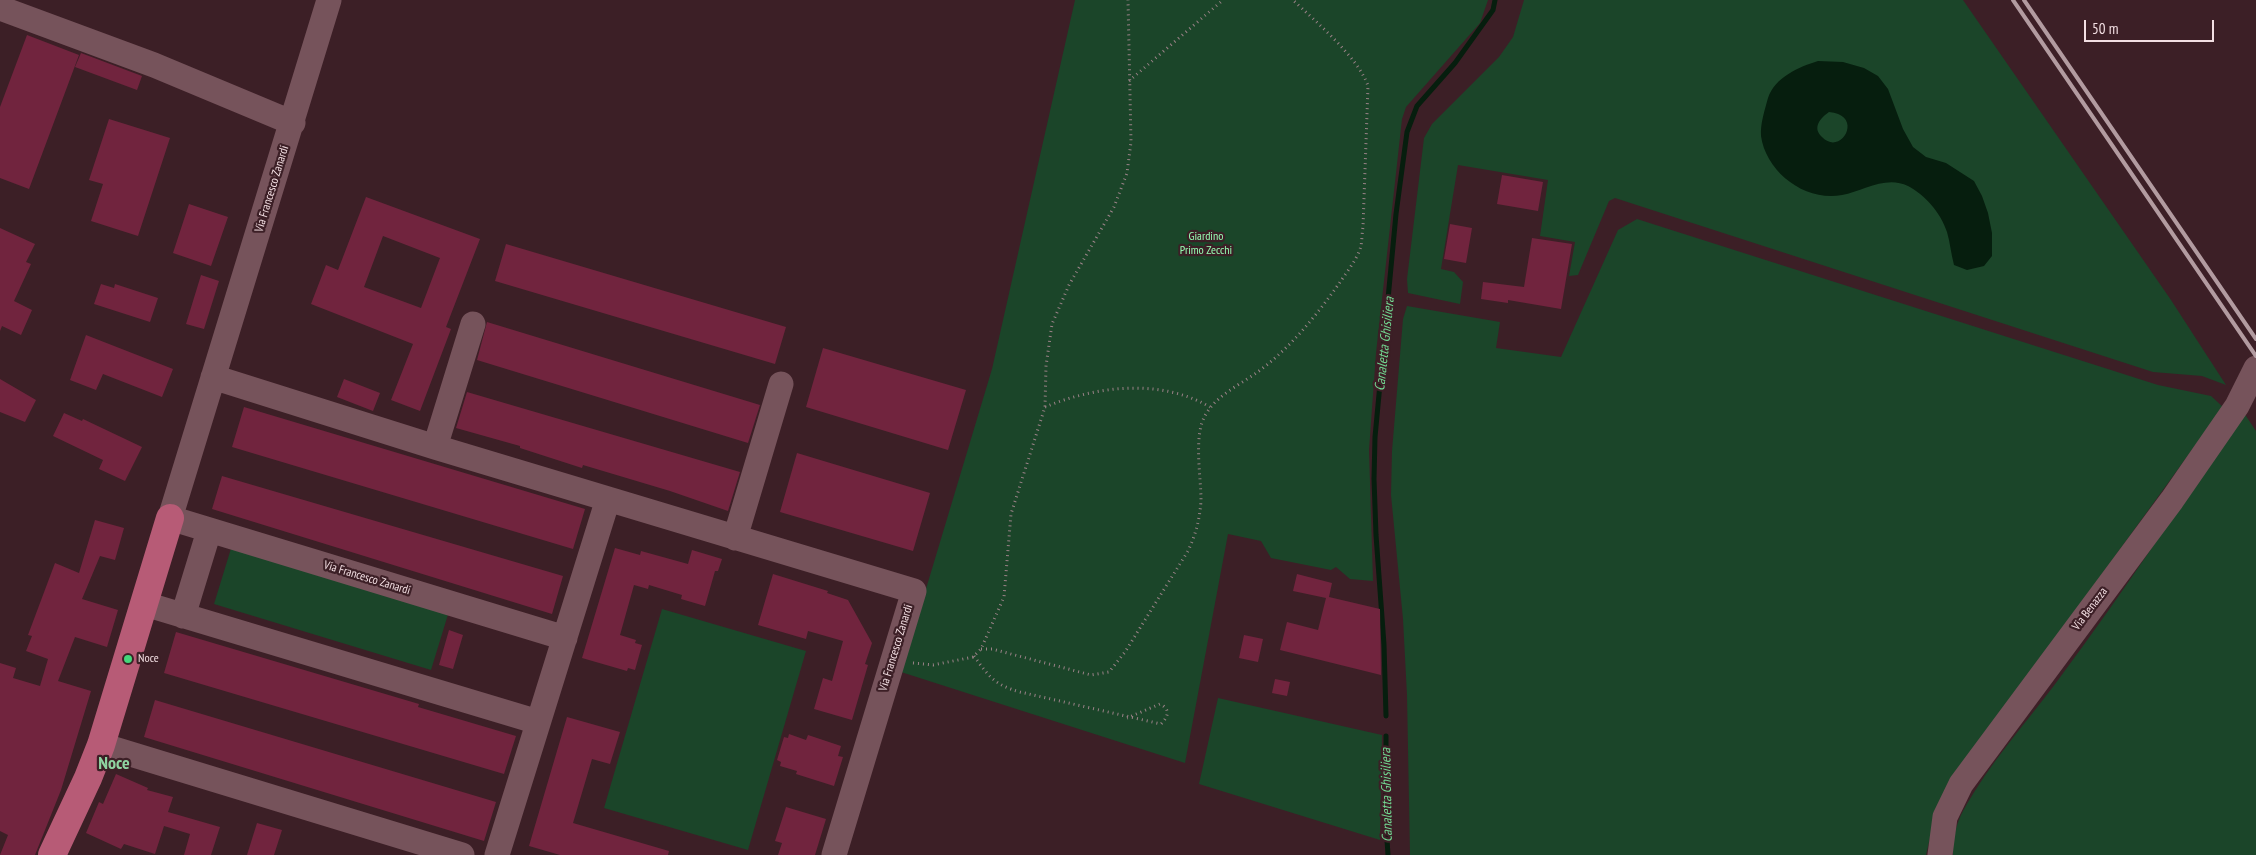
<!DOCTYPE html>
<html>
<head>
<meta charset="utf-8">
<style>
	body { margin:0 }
	#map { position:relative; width:2256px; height:855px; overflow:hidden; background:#3c1f26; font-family:"PT Sans Narrow",sans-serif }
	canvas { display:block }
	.scale { position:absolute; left:2084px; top:20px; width:130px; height:22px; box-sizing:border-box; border:2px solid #f3dfe3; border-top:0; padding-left:6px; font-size:15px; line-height:18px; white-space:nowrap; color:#f3dfe3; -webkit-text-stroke:4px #3c1f26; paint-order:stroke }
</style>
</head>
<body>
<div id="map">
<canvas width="2256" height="855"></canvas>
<div class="scale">50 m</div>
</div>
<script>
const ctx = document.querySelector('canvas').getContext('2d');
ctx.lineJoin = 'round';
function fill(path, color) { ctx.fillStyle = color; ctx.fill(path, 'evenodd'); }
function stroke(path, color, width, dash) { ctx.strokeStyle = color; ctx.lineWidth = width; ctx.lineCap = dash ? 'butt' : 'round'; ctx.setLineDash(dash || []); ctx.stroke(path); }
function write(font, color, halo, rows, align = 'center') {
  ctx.font = font + ' "PT Sans Narrow",sans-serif'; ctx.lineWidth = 4.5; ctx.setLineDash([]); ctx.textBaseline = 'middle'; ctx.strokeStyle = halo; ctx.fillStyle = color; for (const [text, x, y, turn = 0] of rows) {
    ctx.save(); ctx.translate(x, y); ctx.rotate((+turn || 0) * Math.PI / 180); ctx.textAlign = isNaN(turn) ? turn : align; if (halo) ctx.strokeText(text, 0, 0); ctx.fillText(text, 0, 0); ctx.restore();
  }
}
fill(new Path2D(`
	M1075,0H1488L1480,23L1406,107L1402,119L1376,353L1369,450L1373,581L1350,579L1336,567L1331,570L1271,558L1261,541L1228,534L1185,763L901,672L992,369Z
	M1524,0H1963L2171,300L2226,385L2202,376L2153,372L1615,198L1609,201L1578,275L1569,276L1575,242L1540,236L1548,180L1458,165L1441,269L1454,272L1463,282L1460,304L1408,293L1407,279L1424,138L1432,124L1499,57L1513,37Z
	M1637,219L2158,385L2211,396L2223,407L1960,770L1937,808L1926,855H1410L1407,695L1403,619L1391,495L1392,451L1403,319L1407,306L1500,322L1496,348L1561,357L1618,230Z
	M2242,410L2256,431V855H1953C1952,841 1956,824 1963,811C1990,762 2028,721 2061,676C2125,590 2185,500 2242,410Z
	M233,542L450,608L431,670L214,604Z
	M662,609L806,651L748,850L604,808Z
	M1218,698L1382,735L1380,840L1199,784Z`), '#1b4529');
fill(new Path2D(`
	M1818,61L1843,62L1864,68L1878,76L1888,89L1903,129L1913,147L1926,157L1946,163L1974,181L1982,196L1988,213L1992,233V256L1984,266L1967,270L1954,265C1951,254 1950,242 1947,232C1941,213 1925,195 1908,186C1886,175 1863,191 1842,195C1805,202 1766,172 1761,136C1760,124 1765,109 1768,98C1775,77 1799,67 1818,61ZM1829,112C1865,115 1841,157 1822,137C1812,128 1820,118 1829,112Z`), '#061e0e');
stroke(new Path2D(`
	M1386,716L1384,645L1376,535L1374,479L1375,437L1396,214L1407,132L1417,106L1455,63L1493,10L1495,0
	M1386,736V824L1388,855`), '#061e0e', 5);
fill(new Path2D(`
	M27,35L79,55L29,189L0,178V107Z
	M81,53L142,76L137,90L75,67Z
	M109,119L170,138L138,236L91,221L103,184L89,180Z
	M1502,175L1543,182L1538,211L1497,204Z
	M366,197L480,239L446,327L451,329L420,411L391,400L413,344L311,304L326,265L338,270ZM383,236L440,258L421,308L364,287Z
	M189,204L228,217L211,266L173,253Z
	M1450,224L1472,228L1466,263L1444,259Z
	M0,228L35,244L26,262L31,264L14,301L32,310L21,335L2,326L0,331Z
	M1532,238L1572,244L1561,309L1508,300V303L1481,299L1483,282L1524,287Z
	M506,244L786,327L775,364L495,281Z
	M201,275L219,281L204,329L186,324Z
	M101,284L114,288L115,284L158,298L150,322L94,304Z
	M487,322L760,405L748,443L477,360Z
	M86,335L173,369L162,397L103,374L96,390L70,380Z
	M823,348L966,390L948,450L806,407Z
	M0,379L36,400L25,422L0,412Z
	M344,379L380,393L373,411L337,397Z
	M467,392L740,472L728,511L670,491L583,465L582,468L520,448V446L456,428Z
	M244,407L585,509L573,549L232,447Z
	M64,413L82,421L83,419L142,447L125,481L99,469L103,460L53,436Z
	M797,453L930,493L913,551L780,512Z
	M222,476L563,576L552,614L212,509Z
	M95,520L124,528L115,560L100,556L82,599L118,610L107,647L75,637L58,681L91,691L61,790L35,855H0L8,835L0,831V663L16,668L13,678L40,686L48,659L26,651L32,636L28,635L55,563L79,573Z
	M615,548L640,555L641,551L688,564L692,550L722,559L718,571H715L705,606L681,599L682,595L649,585L648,589L634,585L620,635L636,640L635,643L642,645L635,670L628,668L627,671L582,658Z
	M773,574L828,591L827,593L848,600L872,643L865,664L868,665L852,720L814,709L823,678L832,681L843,641L808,631L806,639L758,625Z
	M1297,574L1332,583L1329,597L1380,609L1381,675L1280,650L1287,622L1318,630L1326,598L1293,591Z
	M449,630L463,635L453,669L439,665Z
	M176,632L419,704L418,707L516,736L504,774L164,673Z
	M1244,635L1263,639L1258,662L1239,658Z
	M1275,679L1290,682L1287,696L1272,693Z
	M155,700L496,802L484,841L144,737Z
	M567,717L620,732L610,764L592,759L573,823L669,851L668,855H560L529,846Z
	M789,734L806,740L808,735L841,746L838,756L843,757L834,786L796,774L797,771L780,766L781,762L777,760L784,737L788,738Z
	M116,774L148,788L147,790L173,797L168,812L220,827L211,855H184L190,834L164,826L155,854L124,844L121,849L86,833L99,802L103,804Z
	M786,807L826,819L815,855H778L782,843L775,841Z
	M257,823L282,830L274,855H247Z`), '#71243e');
stroke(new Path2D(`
	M1129,81L1223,0
	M1045,407C1096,386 1160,378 1210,407
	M981,649H992L1091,675L1109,672L1125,652L1188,551C1196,534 1200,518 1201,500C1201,476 1193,434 1206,414C1217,395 1241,384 1259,371C1291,347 1315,317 1338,285C1346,273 1357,260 1361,246C1362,240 1362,233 1363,227L1368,86C1359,58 1315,21 1293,0
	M974,656C989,677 995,685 1020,692L1161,724C1169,716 1170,709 1160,704L1127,718
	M913,663L933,665L973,657L981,649L1004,597L1011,514L1045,407L1046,366L1052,324L1069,285L1114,207L1127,173L1131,142L1128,0`), '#9b8288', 3, [1, 4]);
stroke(new Path2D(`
	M329,0L170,518L565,638
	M0,8L154,65L293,123
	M213,377L435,447L914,591L834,855
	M435,447L473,324
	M735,538L781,384
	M145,604L538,722
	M183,616L209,531
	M101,745L462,855
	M497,855L608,499
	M1940,855L1945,817L1961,784L2172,500L2237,406L2256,368`), '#76535b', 25);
stroke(new Path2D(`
	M52,855L88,778L101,745L170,518`), '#b75b76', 28);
stroke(new Path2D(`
	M2013,0L2256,356
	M2024,0L2256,339`), '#b29ba0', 4);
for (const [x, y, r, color] of [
	[128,659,5,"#43d77b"]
]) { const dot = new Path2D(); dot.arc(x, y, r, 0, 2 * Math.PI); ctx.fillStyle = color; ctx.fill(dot); stroke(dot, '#3c1f26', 2); }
write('12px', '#f3dfe3', '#3c1f26', [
	["Via Francesco Zanardi",272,189,-73],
	["Via Francesco Zanardi",367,578,17],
	["Via Benazza",2090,609,-53],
	["Via Francesco Zanardi",896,648,-73]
]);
write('12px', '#96fdb3', '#3c1f26', [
	["Giardino",1206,237],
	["Primo Zecchi",1206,251]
]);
write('12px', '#f3dfe3', '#3c1f26', [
	["Noce",138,659]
], 'left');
write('italic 14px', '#73d992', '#3c1f26', [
	["Canaletta Ghisiliera",1385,344,-84],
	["Canaletta Ghisiliera",1387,795,-91]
]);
write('bold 18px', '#8fd4a1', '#3c1f26', [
	["Noce",114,764]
]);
</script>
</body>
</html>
